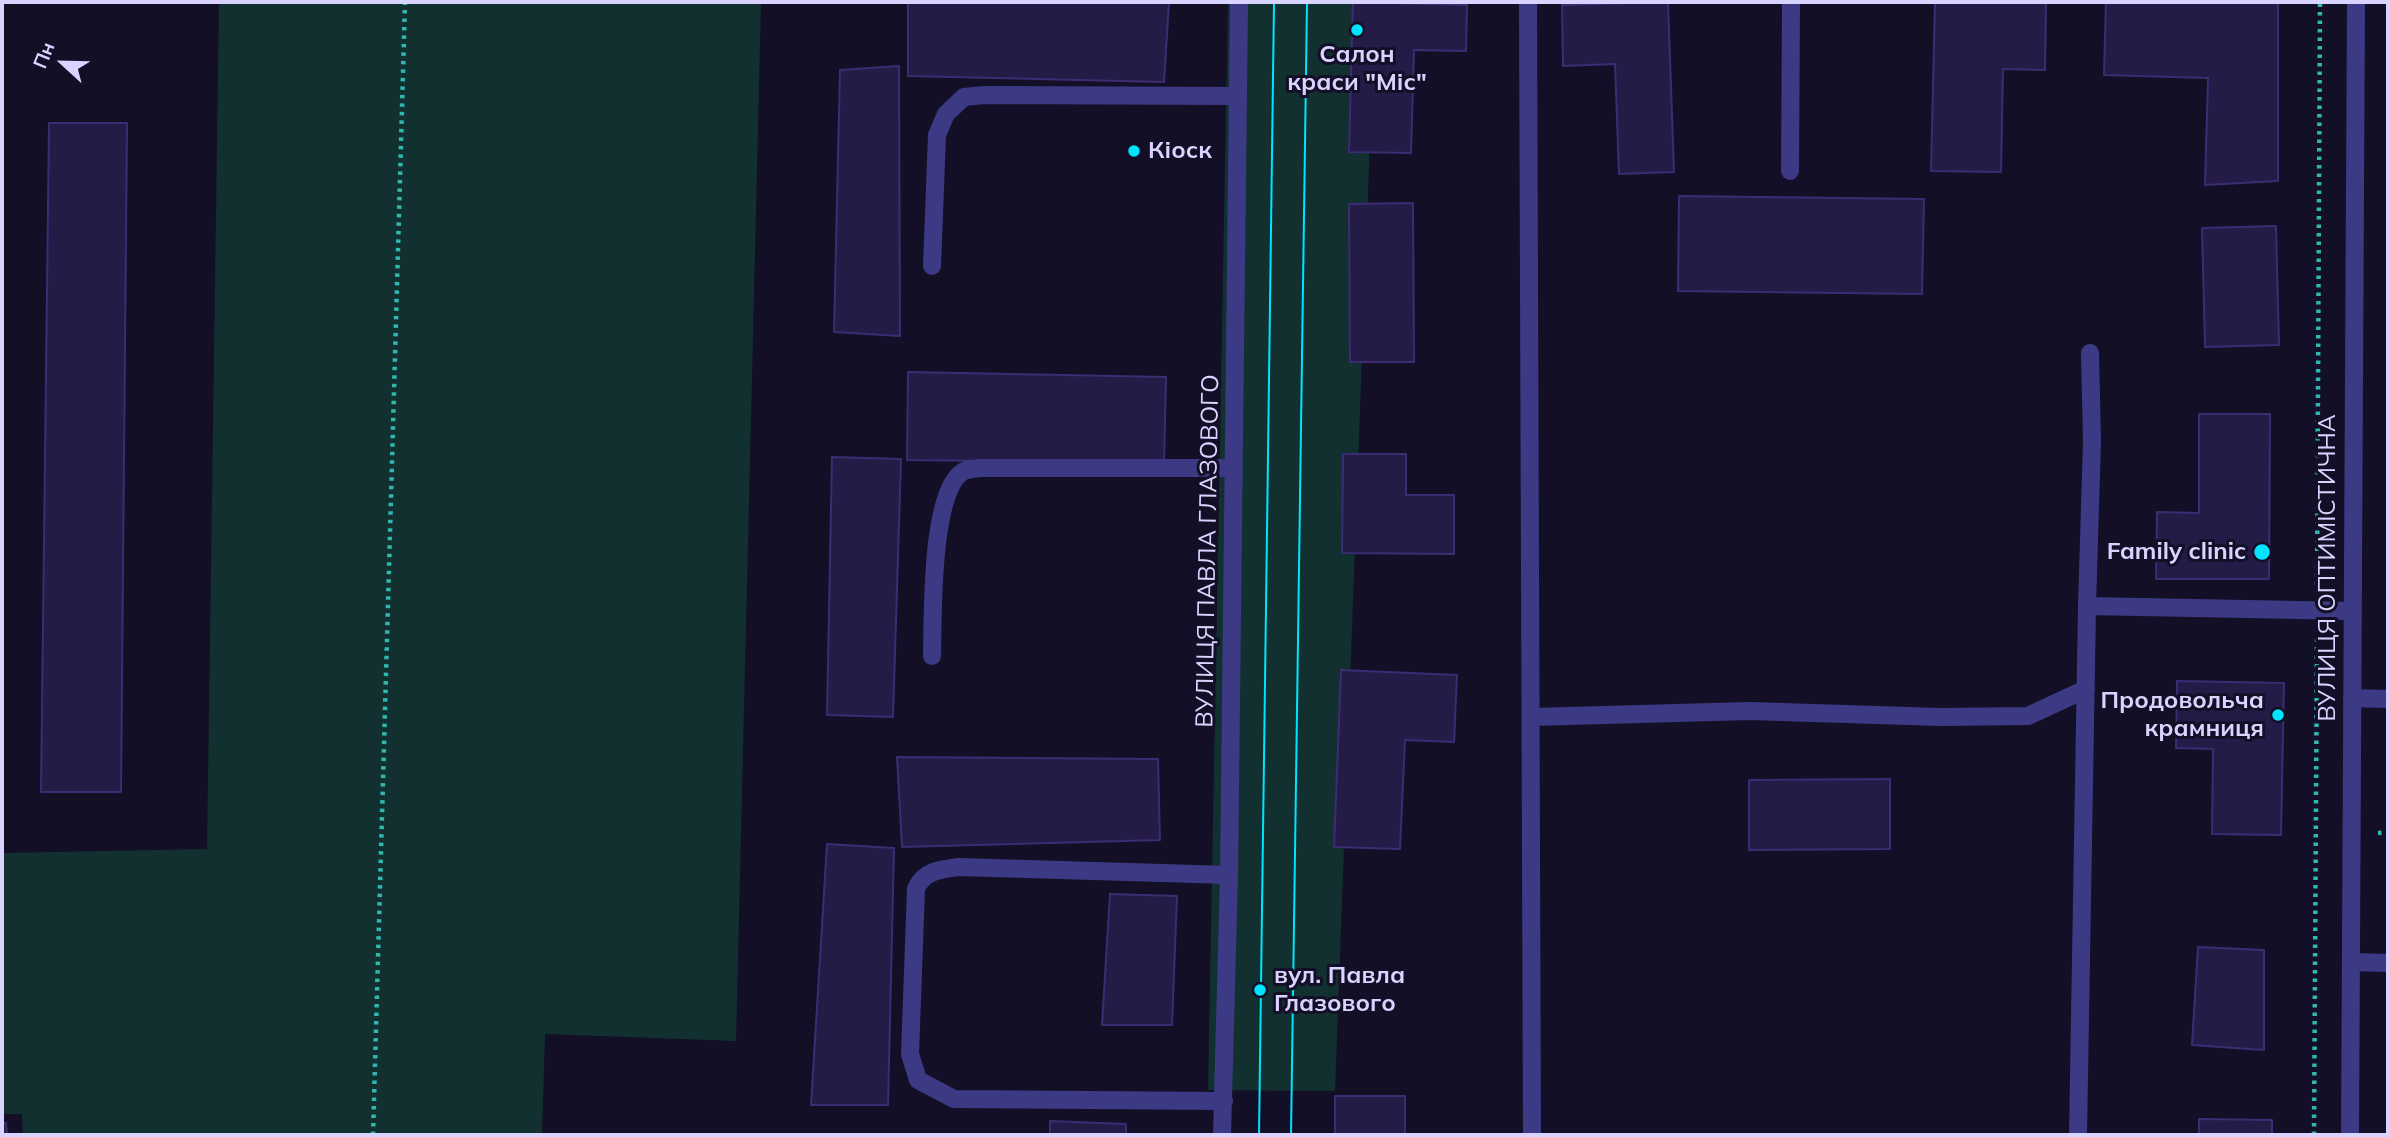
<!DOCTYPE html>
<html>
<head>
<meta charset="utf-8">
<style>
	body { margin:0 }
	#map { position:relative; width:2390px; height:1137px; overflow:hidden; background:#130f26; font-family:Mulish,sans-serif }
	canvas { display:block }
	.frame { position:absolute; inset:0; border:4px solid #d9d4ff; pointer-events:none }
	.north { position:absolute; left:28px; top:28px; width:70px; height:70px; -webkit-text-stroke:5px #130f26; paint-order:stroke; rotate:292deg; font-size:19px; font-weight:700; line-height:28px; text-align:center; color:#d9d4ff }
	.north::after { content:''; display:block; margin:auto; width:24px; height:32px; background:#d9d4ff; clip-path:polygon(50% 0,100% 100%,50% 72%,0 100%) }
</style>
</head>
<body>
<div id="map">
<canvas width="2390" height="1137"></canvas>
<div class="frame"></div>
<div class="north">Пн</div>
</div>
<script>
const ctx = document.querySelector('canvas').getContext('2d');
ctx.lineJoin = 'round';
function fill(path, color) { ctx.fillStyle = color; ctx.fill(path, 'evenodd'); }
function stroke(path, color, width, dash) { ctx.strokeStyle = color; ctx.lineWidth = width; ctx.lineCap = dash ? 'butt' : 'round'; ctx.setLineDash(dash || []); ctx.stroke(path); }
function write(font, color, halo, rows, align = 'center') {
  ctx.font = font + ' Mulish,sans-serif'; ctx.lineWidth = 6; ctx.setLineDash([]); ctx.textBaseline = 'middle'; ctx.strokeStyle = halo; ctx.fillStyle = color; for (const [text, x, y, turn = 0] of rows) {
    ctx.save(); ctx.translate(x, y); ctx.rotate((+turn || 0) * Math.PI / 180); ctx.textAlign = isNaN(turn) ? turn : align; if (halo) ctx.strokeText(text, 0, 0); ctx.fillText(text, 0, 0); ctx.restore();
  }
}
fill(new Path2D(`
	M219,2H761L736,1041L545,1034L542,1135H23L22,1114H2V853L207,849Z
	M1228,2H1375L1335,1091L1208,1090Z`), '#12302f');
const building = new Path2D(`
	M1002,2H1169L1164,82L908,76V3Z
	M1353,2L1467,5L1466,51L1414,50L1411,153L1349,152Z
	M1668,2L1674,172L1619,174L1615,64L1563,66L1562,5Z
	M1935,2H2046L2045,70L2003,69L2001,172L1931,171Z
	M2106,2H2278V181L2205,185L2208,78L2104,75Z
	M899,66L900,336L834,332L840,70Z
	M49,123H127L121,792H41Z
	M1679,196L1924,199L1922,294L1678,291Z
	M1413,203L1414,362H1350L1349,204Z
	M2276,226L2279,345L2205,347L2202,228Z
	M908,372L1166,377L1164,463L907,460Z
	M2199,414H2270L2269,579H2156L2157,512L2199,513Z
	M1343,454H1406V495H1454V554L1342,553Z
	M832,457L901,459L893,717L827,715Z
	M1341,670L1457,675L1454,742L1405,740L1400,849L1334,847Z
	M2177,681L2284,683L2281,835L2212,834L2213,749L2176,748Z
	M897,757L1158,759L1160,840L902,847Z
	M1890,779V849L1749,850V780Z
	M827,844L894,848L888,1105H811Z
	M1110,894L1177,896L1172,1025H1102Z
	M2198,947L2264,950V1050L2192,1045Z
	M1335,1096H1405V1135H1335Z
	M2199,1119L2272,1120V1135H2199Z
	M1050,1121L1126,1124V1135H1050Z
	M2,1123H6L7,1135H2Z`);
fill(building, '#241b47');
stroke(building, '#3b2d73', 2);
stroke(new Path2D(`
	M2317,585L2320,2
	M2378,833L2388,832
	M373,1135L405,2
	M2314,1135L2317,636`), '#2fb8b0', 4.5, [3.5, 5]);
stroke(new Path2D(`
	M1528,2L1532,1135
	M1790,171L1791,2
	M932,266L937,135L946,114L964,97L985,95L1238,96
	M2087,606L2092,441L2090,353
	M932,656C933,620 930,488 964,471C968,469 975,469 980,468H1233
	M2352,698L2388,699
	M1531,717L1750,711L1940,717L2028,716L2086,689
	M2351,962L2388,963
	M1224,1101L954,1099L918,1080L910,1054L916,889C923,871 941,869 959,867L1229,875
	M2078,1135L2087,606L2352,611`), '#3d3a85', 18);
stroke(new Path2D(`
	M1222,1135L1229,875L1239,2`), '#3d3a85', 18);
stroke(new Path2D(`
	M2350,1135L2356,2`), '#3d3a85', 18);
stroke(new Path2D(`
	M1259,1135L1274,2
	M1291,1135L1307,2`), '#00e5ff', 2);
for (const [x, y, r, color] of [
	[1357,30,7,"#00e5ff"],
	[1134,151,7,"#00e5ff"],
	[2262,552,9,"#00e5ff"],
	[2278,715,7,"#00e5ff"],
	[1260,990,7,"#00e5ff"]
]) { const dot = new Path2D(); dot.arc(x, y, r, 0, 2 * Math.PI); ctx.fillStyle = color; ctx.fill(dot); stroke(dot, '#130f26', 2.5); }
write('bold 24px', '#d9d4ff', '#130f26', [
	["Салон",1357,55,"center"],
	["краси \"Міс\"",1357,83,"center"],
	["Кіоск",1148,151],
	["Family clinic",2246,552,"right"],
	["Продовольча",2264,701,"right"],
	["крамниця",2264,729,"right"],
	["вул. Павла",1274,976],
	["Глазового",1274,1004]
], 'left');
write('24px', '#d9d4ff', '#130f26', [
	["ВУЛИЦЯ ПАВЛА ГЛАЗОВОГО",1208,551,-89],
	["ВУЛИЦЯ ОПТИМІСТИЧНА",2328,568,-90]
]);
</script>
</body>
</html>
